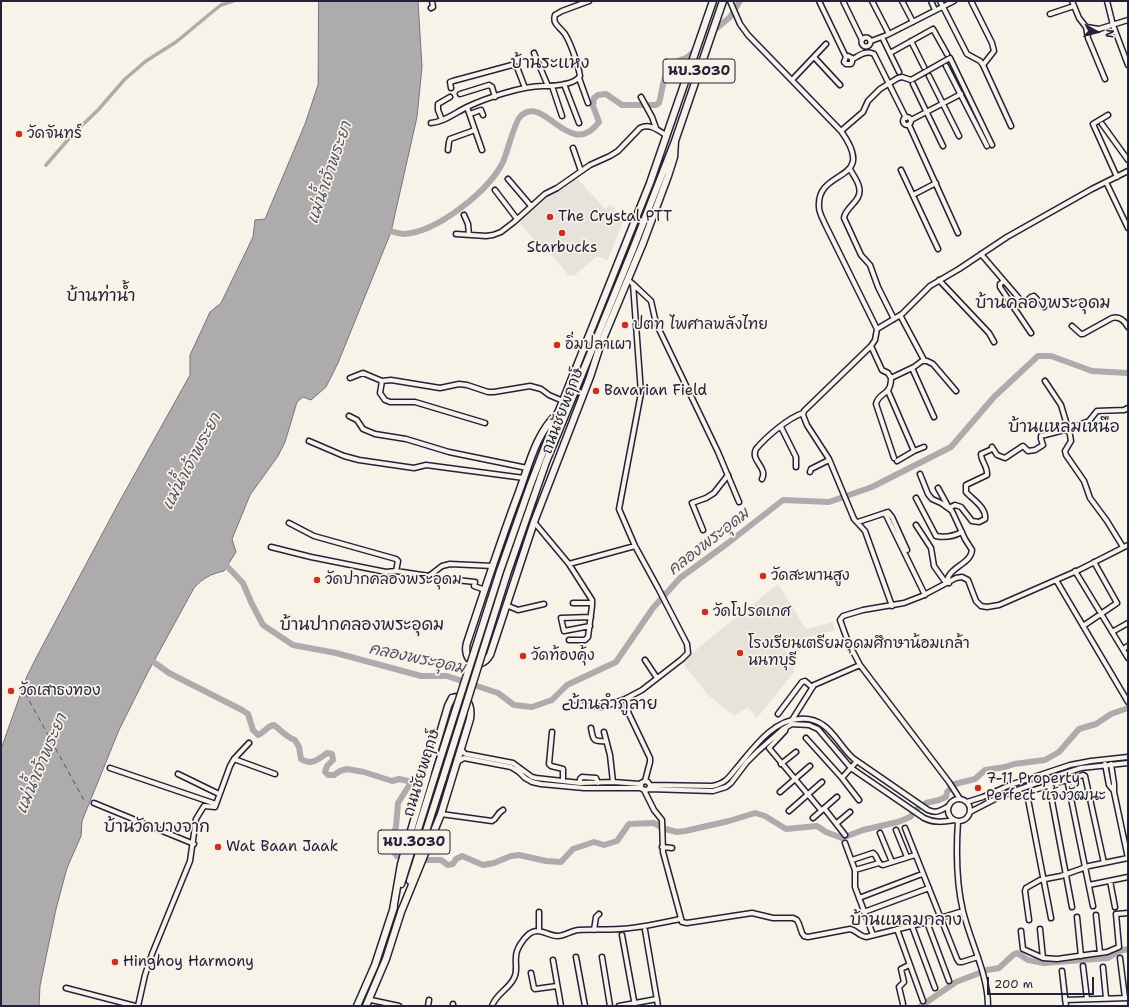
<!DOCTYPE html>
<html>
<head>
<meta charset="utf-8">
<style>
	body { margin:0 }
	#map { position:relative; width:1129px; height:1007px; overflow:hidden; background:#f7f3e8; font-family:"Shantell Sans",sans-serif }
	canvas { display:block }
	.frame { position:absolute; inset:0; border:2px solid #22223b; pointer-events:none }
	.north { position:absolute; left:1077px; top:12px; width:40px; height:40px; -webkit-text-stroke:3px #f7f3e8; paint-order:stroke; rotate:97deg; font-size:11px; font-weight:700; line-height:16px; text-align:center; color:#22223b }
	.north::after { content:''; display:block; margin:auto; width:14px; height:18px; background:#22223b; clip-path:polygon(50% 0,100% 100%,50% 72%,0 100%) }
	.scale { position:absolute; left:987px; top:977px; width:107px; height:18px; box-sizing:border-box; border:2px solid #22223b; border-top:0; padding-left:5px; font-size:12px; line-height:14px; white-space:nowrap; color:#22223b; -webkit-text-stroke:3px #f7f3e8; paint-order:stroke }
</style>
</head>
<body>
<div id="map">
<canvas width="1129" height="1007"></canvas>
<div class="frame"></div>
<div class="north">N</div>
<div class="scale">200 m</div>
</div>
<script>
const ctx = document.querySelector('canvas').getContext('2d');
ctx.lineJoin = 'round';
function fill(path, color) { ctx.fillStyle = color; ctx.fill(path, 'evenodd'); }
function stroke(path, color, width, dash) { ctx.strokeStyle = color; ctx.lineWidth = width; ctx.lineCap = dash ? 'butt' : 'round'; ctx.setLineDash(dash || []); ctx.stroke(path); }
function write(font, color, halo, rows, align = 'center') {
  ctx.font = font + ' "Shantell Sans","Playpen Sans Thai",sans-serif'; ctx.lineWidth = 3.5; ctx.setLineDash([]); ctx.textBaseline = 'middle'; ctx.strokeStyle = halo; ctx.fillStyle = color; for (const [text, x, y, turn = 0] of rows) {
    ctx.save(); ctx.translate(x, y); ctx.rotate((+turn || 0) * Math.PI / 180); ctx.textAlign = isNaN(turn) ? turn : align; if (halo) ctx.strokeText(text, 0, 0); ctx.fillText(text, 0, 0); ctx.restore();
  }
}
fill(new Path2D(`
	M575,176L606,210L610,204L624,220L607,261L603,258L596,257L575,275L571,276H569L556,260L538,244L517,220L545,194Z
	M778,584L806,629L833,622L835,630L783,644L795,671L757,718L748,707L734,716L708,695L682,662L715,634Z`), '#e7e3db');
const water = new Path2D(`
	M319,1H418L422,67L417,117L391,232L338,363L326,387L311,400L303,397L297,402L285,442L278,456L250,495L232,539L236,552L224,571C211,574 203,578 194,588L148,672L119,730L82,821L81,836L67,868L56,909L40,986L39,1006H1V749L27,676L36,658L117,506L190,375V355L210,312L221,303L253,237L255,220L265,219L305,124L318,85Z`);
fill(water, '#aeabad');
stroke(water, '#76747f', 1);
stroke(new Path2D(`
	M46,165L73,134L98,110L125,79L146,61L176,42L211,13L221,5L233,1`), '#aeabad', 3.5);
stroke(new Path2D(`
	M717,28L730,17L740,1
	M383,229C390,231 398,234 404,234C437,232 489,191 503,162C507,153 515,121 520,117C521,115 523,114 525,113C547,101 572,159 599,122L593,106L594,98L598,95L606,94L622,105H656L659,103C663,89 662,74 675,63C678,60 682,60 686,58C689,57 691,54 693,52
	M221,560L243,583L251,602L263,625L293,645L336,653L421,676H447L498,693L514,705L532,707L552,700L567,685L616,662L653,608L680,578L728,543L783,500L829,502L872,487L951,447L994,397L1038,356H1051L1092,371L1128,373
	M146,658L155,663L169,673L242,710L248,714L253,730L258,735C265,732 267,726 274,725C282,731 286,737 295,740L299,747L301,759C311,766 319,759 327,753L332,754L333,760L327,766L325,772L328,775H334L340,771L347,769L364,772L392,781L399,779L408,781L410,784L398,803L396,827L391,840V849L397,856
	M427,860H441L448,865L453,864L456,859L462,856L483,865L494,863L511,856L519,855L546,861L561,862L573,849L594,842L604,845L617,841L629,824L654,823L665,829L677,832L685,831L729,821L755,813L765,816L786,829L817,826L826,832L842,838L863,830L898,822L910,817L918,808L926,803L939,800L946,797L947,792L955,784L975,779L985,770L1005,767L1014,764L1045,760L1059,752L1079,729L1096,724L1111,714L1128,708
	M921,1006L956,982L987,970L999,968L1013,955L1017,953L1028,960L1044,963L1108,958L1119,951L1128,949`), '#aeabad', 6);
stroke(new Path2D(`
	M25,693L85,802`), '#535263', 1, [5, 4]);
const street = new Path2D(`
	M730,1L740,24L748,35L841,131C879,184 816,167 819,207C819,213 823,219 825,224L877,329L875,340L871,346L804,411L803,415L807,425L829,459L854,519L865,531L892,606
	M819,1L846,57L844,62L846,64H851L852,62V58L848,56L846,57
	M843,1L862,40
	M872,1L889,34
	M902,1L913,22
	M931,1L935,10
	M940,1L967,54L980,61L983,65L1011,126
	M971,1L992,43L994,51L983,65
	M1072,1L1079,18L1086,27L1099,29L1128,20
	M1107,1L1113,25L1128,65
	M431,8L433,7L432,1
	M1050,14L1074,6
	M1086,27L1088,38L1105,79
	M882,37L899,72
	M861.5 42a4.5 4.5 0 1 1 9 0a4.5 4.5 0 1 1-9 0Z
	M871,41L887,35L954,1
	M911,41L924,67
	M534,53L548,86
	M890,53L933,29L947,54
	M814,57L840,85
	M853,59C860,55 866,50 874,54L906,118
	M946,66L987,146
	M929,76L959,136
	M579,78L588,103
	M792,80L826,44
	M564,84L579,123
	M913,84L943,146
	M552,86L562,116
	M451,88L450,82L453,81L512,65L517,67L525,88
	M460,94L489,85L492,87L495,97
	M641,97L652,117L656,128
	M467,107L482,150
	M470,114L481,110L483,115
	M1108,115L1093,124L1117,177
	M903 121a4 4 0 1 1 8 0a4 4 0 1 1-8 0Z
	M442,120L438,110V104L450,97
	M911,120L961,94
	M431,123C444,122 455,113 467,107C486,98 522,86 543,86C553,86 574,85 580,76C578,64 571,44 565,34C560,27 552,24 555,15L562,11L589,1
	M1102,124L1128,160
	M909,125L958,233
	M841,131L863,112L868,101L880,89L898,78L902,77L911,80L950,58L992,145
	M573,148L581,171
	M448,150L449,142L450,139L475,130
	M850,169C853,175 858,181 859,187C863,201 845,207 844,218L861,255L870,265L878,287L894,319
	M901,170L938,249
	M508,179L531,206
	M1106,182L1128,228
	M495,190L517,219
	M913,195L936,183
	M464,215L468,224L469,235
	M456,234L486,236L493,235L501,232L514,222L545,194L557,188L590,165L610,156L618,151L640,128C650,123 658,130 667,136
	M981,254L1023,303H1025L1031,297L1034,296L1044,307
	M939,280L989,333L994,342
	M1004,281L1000,284V287L1031,333
	M633,284L651,301L656,323L718,452L739,502
	M900,315L924,360
	M1072,326L1081,334H1083L1112,318C1119,316 1124,320 1128,327
	M877,329L902,314L930,286L959,269L1007,237L1092,189L1128,171
	M871,346L882,370L888,373L891,378L914,367L922,361H927L933,364L956,391
	M912,368L934,417
	M350,378L363,373L382,381L391,380L440,388L459,384L467,385L488,392H494L530,386L541,389L549,395L563,401
	M891,378C891,397 879,391 876,404L894,458
	M382,381L380,393L385,400L390,402H415L485,423
	M1045,381L1061,405L1070,435L1071,441L1065,451L1066,455L1084,481L1090,498L1107,521L1123,547
	M888,391L914,451L924,447
	M349,416L357,420L363,429L375,434L406,439L449,452L527,468
	M781,427L796,457V467
	M309,441L344,456L359,460L414,468L426,465L524,478
	M992,447L997,455L1005,458L1023,446L1028,451L1035,450L1043,445L1041,439V436L1068,429L1089,421L1097,411L1124,410L1128,408
	M897,461L914,451
	M810,472L811,469L829,460
	M920,474L928,494L932,499L941,503L952,511L965,539L972,550C971,564 949,567 947,581L949,583
	M762,479C768,467 750,461 756,449C766,437 788,418 803,413
	M938,488L949,508L955,505L961,507L972,521L979,522L985,519C987,508 972,499 966,492V485L987,475C988,467 981,461 981,454L990,450
	M916,498L936,536C945,538 954,536 962,532
	M885,513L925,595
	M534,522L569,564L592,600V606L588,637L585,640H569
	M858,522L888,512L892,517L907,550
	M289,523L314,536L396,559L398,561L396,571
	M916,525L931,548L934,566L946,583
	M703,530L692,503L706,498L714,493L728,475
	M271,547L311,557L386,572L396,571L429,576L442,566L450,564L493,566
	M569,564L635,546
	M1075,571L1128,658
	M456,580L475,582L474,586L485,590
	M1056,580L1128,702
	M573,603H592
	M506,605L518,610L544,604
	M590,626L564,631L561,618L591,617
	M1083,626L1117,603L1094,562
	M1112,632L1128,623
	M1123,649L1128,646
	M645,660L657,678
	M625,699L629,714L650,758V762L645,781
	M566,707L579,705L603,707L625,699L642,690L682,659L688,653L687,644L658,588L635,546L619,509L641,393L633,284L628,280
	M778,714L802,682L805,681L812,687
	M792,720L814,685L860,665
	M591,728C593,740 593,742 606,741
	M786,728L785,731L769,748L821,810
	M552,732L549,764L551,766L563,769V781
	M604,732L610,755L613,782
	M806,738L842,778L859,800
	M461,749L464,753L466,754L513,763L532,777L536,778L580,783L613,782L640,784
	M234,759L275,774
	M457,762L464,758L511,767L519,772L525,778L532,782L541,784L584,788H641
	M781,764L796,752
	M1105,764L1109,785L1114,791
	M1111,764L1114,784V792L1128,858
	M110,768L216,804
	M178,774L219,794
	M842,778L857,761
	M1067,779L1093,906
	M580,783V779L582,777L596,778L598,783
	M650,785L649,789L646,790L642,789L641,787V783L645,781L648,782L650,785L712,786C728,783 730,775 740,764C755,746 774,720 799,719C807,718 816,720 823,725C835,733 842,749 854,759L928,810C937,814 941,810 949,806
	M1049,785L1072,907
	M649,789L713,791L726,787L731,783L747,762L758,751L783,729L792,724L809,725L818,729L851,768L924,818C934,823 943,822 954,820
	M644,790L654,810L662,820L663,852L682,922L687,923L752,913L773,918H793L797,920L799,924L802,933L804,936L808,937L850,929C856,930 859,936 866,937L927,922L963,911
	M780,792L810,766
	M960,799L949,782L860,665L848,642L840,620L843,616L863,610L904,603L922,596L956,578L962,577L968,580L976,601L981,606L987,607L999,605L1079,570L1128,545
	M948 810a11 11 0 1 1 22 0a11 11 0 1 1-22 0Z
	M967,802L983,797L1010,785L1070,765L1091,761L1128,757
	M94,803L194,844
	M824,808L845,835
	M789,811L822,782
	M970,812L1001,796L1053,777L1081,768L1128,763
	M441,814L492,821C497,819 497,813 503,810
	M813,818L837,797
	M958,821C956,851 956,882 963,911C970,941 988,974 988,1006
	M837,823L850,812
	M905,828L957,959L959,962H962L978,957
	M896,830L907,857
	M880,833L892,862
	M845,843L855,870V887L873,935
	M662,847L672,848
	M852,860L873,853C878,856 877,864 883,865L915,855
	M855,870L879,863
	M1110,881L1115,907
	M1089,885L1128,877
	M859,898L922,874
	M864,912L929,888
	M1096,915L1100,953
	M1077,917L1081,956
	M1051,918L1028,799L1029,794L1031,791L1083,775L1085,776L1104,863
	M1029,920L1025,891L1026,888L1040,880L1061,876L1089,866L1128,858
	M927,922L949,981
	M912,926L935,988
	M897,929L923,1001
	M1040,929L1043,958
	M539,930V912
	M594,930L596,917L599,914
	M645,930L658,1006
	M1021,931L1023,949L1043,958L1057,959L1107,952L1119,947L1116,914L1128,913
	M622,935L635,1006
	M576,957L585,1006
	M602,957L610,1006
	M1120,958L1125,998
	M553,960L561,1006
	M1083,966L1087,999
	M1103,967L1106,998
	M1062,971L1066,1006
	M531,973L534,988L535,989L557,986
	M66,988L135,1006
	M371,1000L399,1006
	M1065,1000L1128,998
	M903,1004L899,987L904,982L901,969L909,965
	M138,1006L145,975L152,954L190,861L196,819L204,806L215,807L230,766L234,759L249,743
	M428,1006L429,1000
	M453,1006V1004
	M492,1006C496,994 509,989 514,978C518,971 515,964 516,957C516,949 523,939 529,934C539,926 547,936 558,936C564,936 571,931 578,930C592,929 606,930 620,929C640,928 661,923 680,919
	M619,1006L657,999`);
const primary = new Path2D(`
	M558,413C536,433 529,465 519,492C500,542 484,592 467,643C462,660 479,673 490,655L534,522L590,377L600,346L643,243L668,176L674,157L675,141
	M500,571L530,486L558,413L650,183L713,1
	M507,574L546,462L633,249L675,141L723,1
	M410,881L443,778
	M401,884L435,775
	M393,910L401,864L448,706L452,698C467,694 472,705 470,719L441,814L401,912
	M357,1006L375,965L394,907
	M366,1006L386,959L402,909`);
stroke(street, '#22223b', 7);
stroke(primary, '#22223b', 9);
stroke(street, '#f7f3e8', 4);
stroke(primary, '#f7f3e8', 6);
const primaryBridge = new Path2D(`
	M435,775L500,571
	M443,778L507,574`);
stroke(primaryBridge, '#22223b', 9, []);
stroke(primaryBridge, '#f7f3e8', 6);
for (const [x, y, r, color] of [
	[19,134,4,"#c8321e"],
	[550,217,4,"#c8321e"],
	[562,233,4,"#c8321e"],
	[625,325,4,"#c8321e"],
	[557,345,4,"#c8321e"],
	[596,391,4,"#c8321e"],
	[763,576,4,"#c8321e"],
	[317,580,4,"#c8321e"],
	[705,612,4,"#c8321e"],
	[740,653,4,"#c8321e"],
	[523,656,4,"#c8321e"],
	[11,691,4,"#c8321e"],
	[978,788,4,"#c8321e"],
	[218,847,4,"#c8321e"],
	[115,962,4,"#c8321e"]
]) { const dot = new Path2D(); dot.arc(x, y, r, 0, 2 * Math.PI); ctx.fillStyle = color; ctx.fill(dot); stroke(dot, '#f7f3e8', 1.5); }
for (const [x, y, w] of [
	[699,71,72],
	[414,842,72]
]) { const box = new Path2D(); box.roundRect(x - w / 2, y - 12, w, 24, 3); ctx.fillStyle = '#f7f3e8'; ctx.fill(box); stroke(box, '#22223b', 1); }
write('bold 14px', '#22223b', null, [
	["นบ.3030",699,71],
	["นบ.3030",414,842]
]);
write('15px', '#22223b', '#f7f3e8', [
	["วัดจันทร์",27,134],
	["The Crystal PTT",558,217],
	["Starbucks",562,248,"center"],
	["ปตท ไพศาลพลังไทย",633,325],
	["อิ่มปลาเผา",565,345],
	["Bavarian Field",604,391],
	["วัดสะพานสูง",771,576],
	["วัดปากคลองพระอุดม",325,580],
	["วัดโปรดเกศ",713,612],
	["โรงเรียนเตรียมอุดมศึกษาน้อมเกล้า",748,644],
	["นนทบุรี",748,661],
	["วัดท้องคุ้ง",531,656],
	["วัดเสาธงทอง",19,691],
	["7-11 Property",986,779],
	["Perfect แจ้งวัฒนะ",986,796],
	["Wat Baan Jaak",226,847],
	["Hinghoy Harmony",123,962]
], 'left');
write('15px', '#22223b', '#f7f3e8', [
	["ถนนชัยพฤกษ์",563,411,-69],
	["ถนนชัยพฤกษ์",422,773,-73]
]);
write('italic 16px', '#535263', '#f7f3e8', [
	["แม่น้ำเจ้าพระยา",330,173,-71],
	["แม่น้ำเจ้าพระยา",192,462,-62],
	["คลองพระอุดม",709,542,-38],
	["คลองพระอุดม",417,659,12],
	["แม่น้ำเจ้าพระยา",42,764,-67]
]);
write('17px', '#22223b', '#f7f3e8', [
	["บ้านระแหง",550,64],
	["บ้านท่าน้ำ",101,297],
	["บ้านคลองพระอุดม",1043,304],
	["บ้านแหลมเหนือ",1064,428],
	["บ้านปากคลองพระอุดม",362,626],
	["บ้านลำภูลาย",613,705],
	["บ้านวัดบางจาก",157,828],
	["บ้านแหลมกลาง",906,921]
]);
</script>
</body>
</html>
